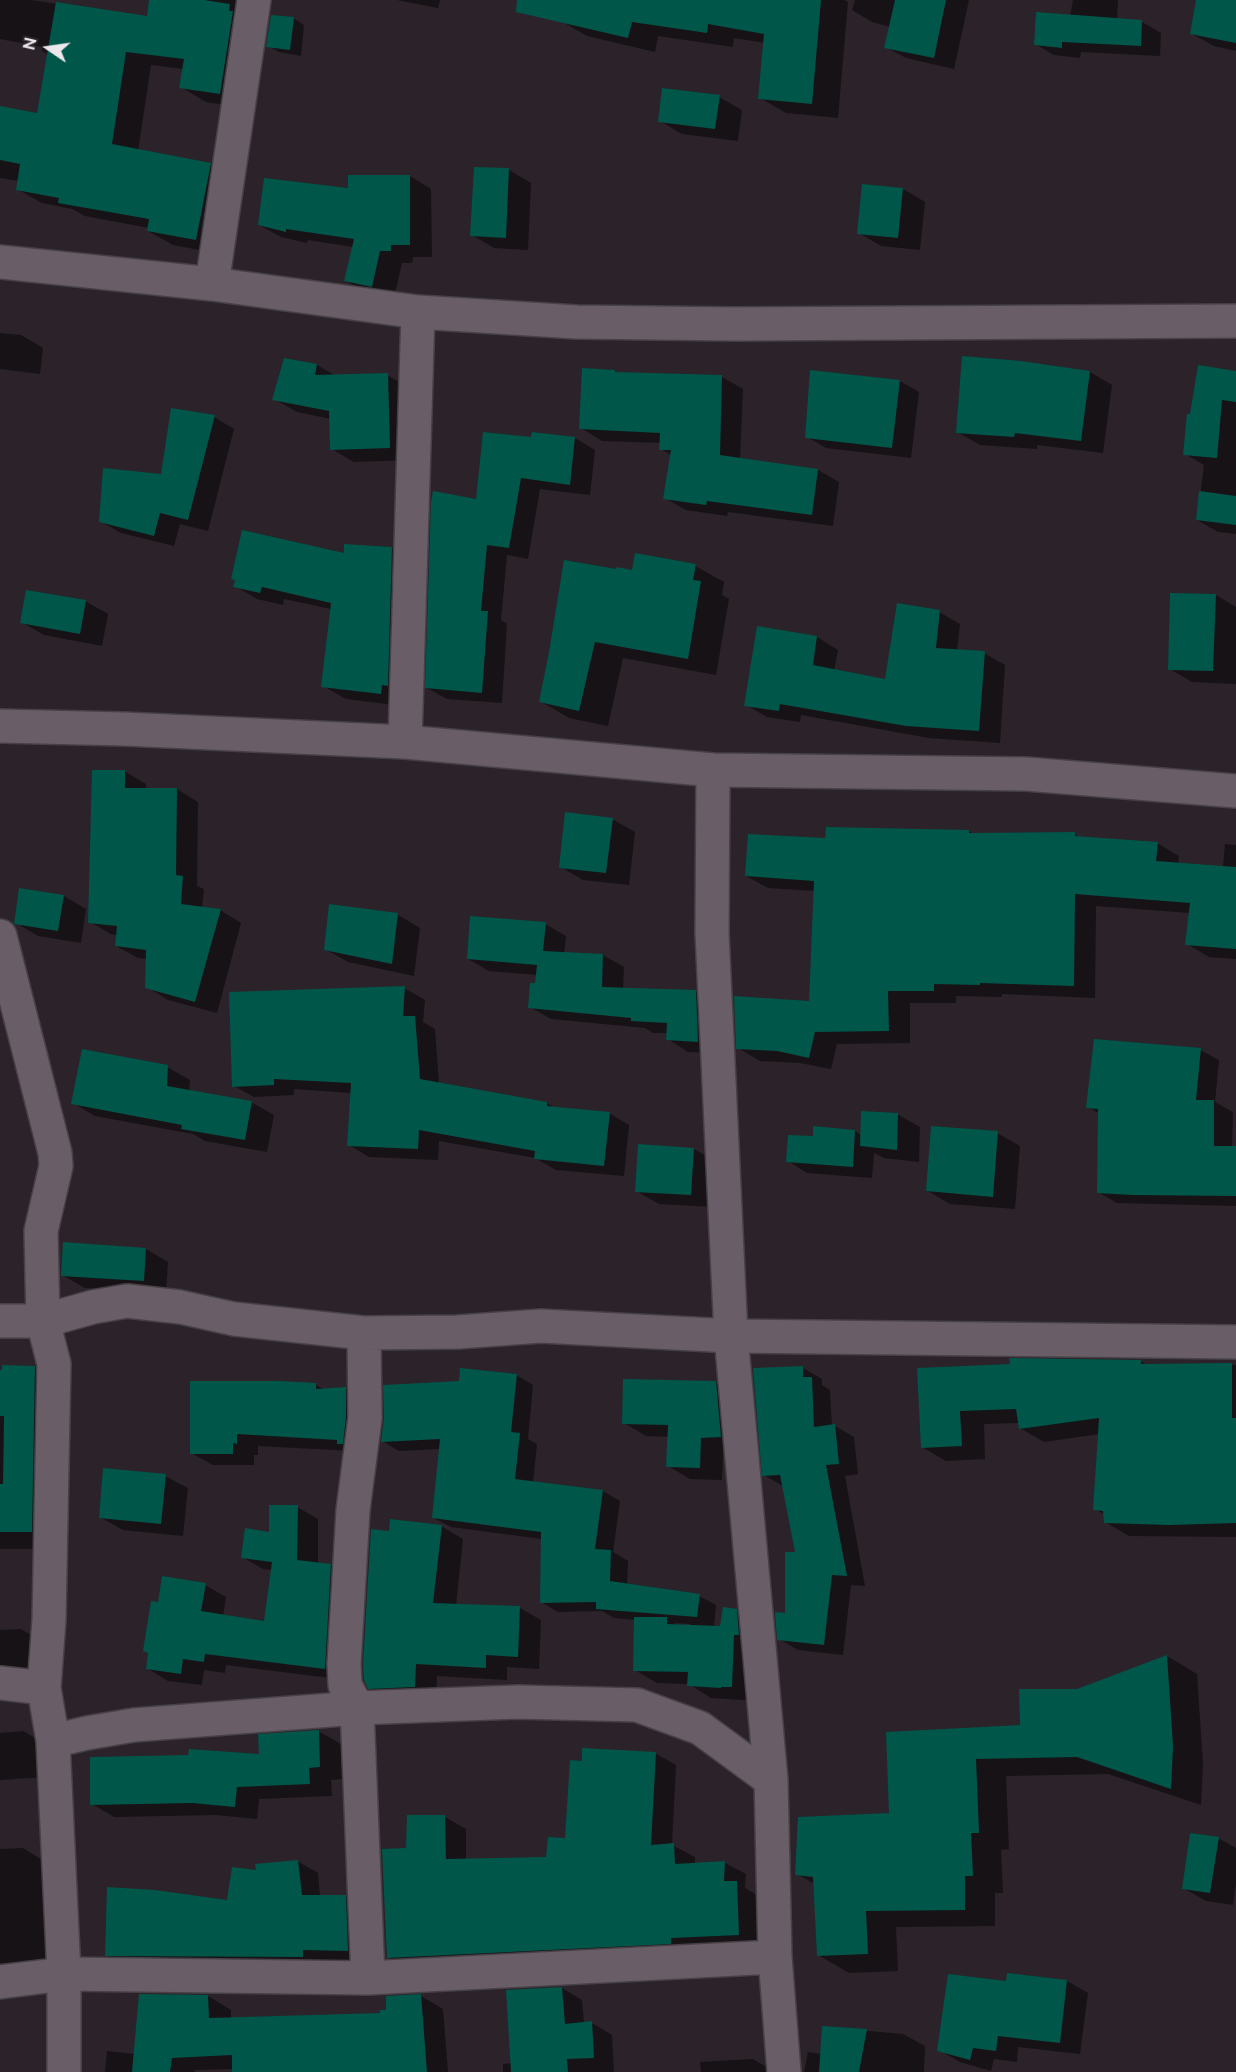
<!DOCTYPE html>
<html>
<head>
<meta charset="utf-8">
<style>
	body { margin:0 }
	#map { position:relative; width:1236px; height:2072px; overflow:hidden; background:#2b222a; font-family:Raleway,sans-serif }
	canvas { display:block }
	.north { position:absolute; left:18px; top:18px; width:60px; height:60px; -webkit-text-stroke:4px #2b222a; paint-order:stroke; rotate:283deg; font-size:16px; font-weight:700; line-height:24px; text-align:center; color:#ede7ec }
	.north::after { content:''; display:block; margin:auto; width:21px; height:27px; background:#ede7ec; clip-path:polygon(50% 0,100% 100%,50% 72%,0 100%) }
</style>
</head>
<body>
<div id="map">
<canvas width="1236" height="2072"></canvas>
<div class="north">N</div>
</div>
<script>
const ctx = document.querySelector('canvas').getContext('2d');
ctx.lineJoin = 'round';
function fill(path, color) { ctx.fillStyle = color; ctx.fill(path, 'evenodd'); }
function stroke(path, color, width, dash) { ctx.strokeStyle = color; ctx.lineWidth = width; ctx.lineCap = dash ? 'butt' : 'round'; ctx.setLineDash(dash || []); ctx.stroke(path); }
fill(new Path2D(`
	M0,0H31L148,17L151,0H258L245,108L206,102L181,87L184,69L151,65L138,151L210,165L235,179L221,254L173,245L148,231L149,228L85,216L72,209L42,203L17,189L19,181L0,178V108L39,115L49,55L42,51V47L0,39Z
	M397,0H440L438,8Z
	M565,0H844L848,2L838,118L786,113L760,98L765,43L734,38L733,47L658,36L655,52L587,36L561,21Z
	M855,0H969L954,69L906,58L886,47L890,27L872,22L852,10Z
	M1073,0H1118L1117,20L1142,22L1161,33L1160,56L1081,52L1080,58L1054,55L1035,44L1070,16Z
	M1198,0L1236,1V51L1214,46L1192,34Z
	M293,18L304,25L301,56L279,52L268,46Z
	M719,97L742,110L738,141L682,134L660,121Z
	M509,170L531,183L528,250L494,248L472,235Z
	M410,176L431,189L432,257H413L412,263H402L394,298L367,293L346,281L353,247L308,240L307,243L281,237L259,225L350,190Z
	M903,189L925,202L920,250L881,246L859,233Z
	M0,333L21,335L43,348L40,374L0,369Z
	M285,360L317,365L336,376L387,375L410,388L412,460L354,462L332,449L331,419L297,412L274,399Z
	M614,371L618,373L722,377L743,389L740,459L818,470L839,482L833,526L728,512L727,516L686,510L665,498L671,455L661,449V443L602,441L581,428Z
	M811,372L900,381L919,392L911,458L826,448L807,437Z
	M1090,372L1112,385L1103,453L1037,445V449L980,445L957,432Z
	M1236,373V534L1218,532L1197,520L1204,465L1185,454Z
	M214,417L234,429L208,531L180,524L174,546L121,533L100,521L163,476Z
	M575,438L595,450L590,495L540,489L528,559L507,555L501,620L507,624L502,703L447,699L427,688L477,500L532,439Z
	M392,548L414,561L403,706L346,699L323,686L331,609L284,599L283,605L257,599L235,586L345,555Z
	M695,566L724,582L722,595L729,599L716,675L623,658L608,726L569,718L540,701L633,572Z
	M1216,595L1236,607V684L1192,682L1170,669Z
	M85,601L108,614L102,646L44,635L21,622Z
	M939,612L960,624L957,651L984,653L1005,665L1000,743L929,738L801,715L800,722L767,717L746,705L817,637L838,650L834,671L886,680Z
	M124,771L146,784V789H177L198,802L197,886L204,889L202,908L220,910L241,923L217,1013L168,1000L147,987V959L138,958L116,946L117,935L111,934L90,922Z
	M612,819L635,832L629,885L583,880L561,867Z
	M968,831L974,834H1074L1080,838L1157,843L1179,856L1178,864L1223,867L1225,844L1236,845V959L1209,957L1187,944L1190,913L1096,906L1095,998L1002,994V997L956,996V1003H910V1043L837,1044L831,1069L800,1063L760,1061L738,1048L810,1002L815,891L768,888L746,876L827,840Z
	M64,896L86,909L81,943L38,936L16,923Z
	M331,906L398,915L420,928L414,976L348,962L325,949Z
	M545,924L566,936L564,954L603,955L624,967L623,989L695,991L716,1003L719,1053L688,1052L668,1039V1033H653L645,1028L551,1019L530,1007L537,985L538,975L489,971L468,959Z
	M404,988L425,1000L423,1022L435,1029L439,1084L547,1103L555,1108L609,1113L629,1125L624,1176L556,1170L535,1158L439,1141L438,1160L369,1157L349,1145L351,1093L294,1089V1095L254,1097L234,1086Z
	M1200,1050L1219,1060L1215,1102L1233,1112L1232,1148H1236V1206L1117,1203L1098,1192L1100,1114L1088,1107Z
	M167,1067L190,1080L189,1092L251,1102L274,1115L267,1152L205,1141L193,1134L95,1116L73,1103Z
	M897,1114L920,1127L919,1162L884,1158L874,1153L872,1178L807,1173L788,1161L814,1137L855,1131L861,1135Z
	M997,1133L1020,1146L1015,1209L950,1204L928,1191Z
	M694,1149L716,1162L714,1207L659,1204L636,1191Z
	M146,1249L168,1262L166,1293L85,1288L62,1275Z
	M1140,1361L1147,1365H1236V1537L1129,1536L1105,1522V1515L1095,1509L1100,1434L1044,1442L1020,1428L1019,1423L984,1424L985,1459L946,1461L922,1447L919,1370Z
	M35,1367L66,1385L63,1549H0V1372Z
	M803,1368L822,1379V1385L830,1390L832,1426H835L854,1437L858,1474L845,1476L865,1586L851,1585L843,1655L798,1650L779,1639L786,1615L797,1554L783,1486L764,1475Z
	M516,1375L533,1385L528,1439L537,1444L533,1483L603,1491L620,1501L613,1552L628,1561L627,1585L699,1596L716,1605L714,1627L722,1628L736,1610L759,1623L754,1699L743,1700L711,1698L689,1684L657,1683L635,1670L636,1620L614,1618L602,1611L558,1612L541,1602L542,1539L451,1527L434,1518L441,1449L399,1451L382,1441L460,1383ZM674,1623L690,1624V1627L680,1626Z
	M192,1382L316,1385L325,1390L346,1389L367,1401L353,1451L258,1446V1455H254V1465H213L191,1453Z
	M716,1383L738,1396L743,1450H723L722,1480L690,1479L668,1466L669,1437L646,1436L624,1423Z
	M165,1476L188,1488L183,1536L123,1530L100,1517Z
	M297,1507L318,1519V1564L331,1565L352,1577L346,1680L226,1665L225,1673L204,1670L202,1685L168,1681L147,1668L159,1604L205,1585L226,1597L223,1616L265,1623L272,1570L263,1569L242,1557Z
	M441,1526L463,1539L456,1606L520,1608L541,1620L539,1669L507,1667V1680L437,1676L436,1699L391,1700L369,1688L391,1532Z
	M21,1629L46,1644L47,1680L0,1686V1630Z
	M1167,1656L1197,1674L1203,1764L1201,1805L1108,1774L1006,1776L1009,1849L1001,1850L1003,1893H995V1926L896,1927L898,1971L849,1973L818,1955L815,1884L797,1874L891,1815L1077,1690Z
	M23,1731L44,1743L47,1777L0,1780V1733Z
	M318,1731L341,1744L342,1779L331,1780L332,1796L259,1799L257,1819L216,1815L114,1817L92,1804L260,1756Z
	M655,1753L676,1765L672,1845L695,1857V1864L725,1863L746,1874L745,1888L757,1895L760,1946L409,1969L388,1957L408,1849L445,1817L466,1829V1860L548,1859L567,1840L583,1763Z
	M1218,1838L1236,1848V1884L1233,1905L1206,1901L1183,1888Z
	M23,1848L44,1861L43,1911L45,1912V1972L0,1974V1849Z
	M297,1861L318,1873L320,1896L345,1897L366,1908L368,1962L126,1967L106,1955L228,1902L258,1872Z
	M1009,1975L1067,1981L1088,1993L1080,2054L1018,2047L1017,2062L994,2059L991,2071L960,2062L939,2050L1008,1983Z
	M562,1988L582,2000L584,2024L592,2023L612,2035L614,2072H503V2064L512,2063Z
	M208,1996L231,2010V2018L287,2016L290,2017L314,2072H234V2069L195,2070V2072H105L107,2051L135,2054Z
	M421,1996L443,2009L448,2072H340L382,2014Z
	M824,2027L903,2034L925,2046L924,2072H804L808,2052L822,2054Z
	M753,2059L775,2072H701L700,2062Z`), '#0007');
fill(new Path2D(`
	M149,0H204L230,4L229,11H233L220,94L179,88L184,59L126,52L112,144L211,163L196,240L147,231L149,219L58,203L59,198L16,190L20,164L0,160V106L37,113L56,2L147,16Z
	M517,0H821L812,104L758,99L764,34L708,24L707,33L632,22L628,38L516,12Z
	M895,0H946L934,58L884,48Z
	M1196,0H1236V43L1190,34Z
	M1036,12L1142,20L1141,46L1062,42V48L1034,45Z
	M271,15L294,17L290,50L266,47Z
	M662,88L720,95L715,129L658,122Z
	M474,167L509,168L506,238L470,236Z
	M348,175H410V245H391V251H380L372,287L344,281L354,239L286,229V232L258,225L264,178L348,188Z
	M862,184L903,188L898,238L857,234Z
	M962,356L1021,361L1090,371L1081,441L1015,433L1014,437L956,433Z
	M284,358L317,364L315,375L388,373L390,448L330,450L329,411L272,400Z
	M1198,365L1236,371V402L1222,400L1217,458L1183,455L1187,414H1190Z
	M582,368L615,370V372L722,375L720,455L818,469L812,515L707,501L706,505L663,499L671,450H659L660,433L579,429Z
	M810,370L900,380L892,448L805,438Z
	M171,408L215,415L188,520L160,513L154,536L99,522L103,468L161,474Z
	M483,432L531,437L532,432L575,437L570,485L521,478L509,548L487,545L481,611H488L482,693L425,688L431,502L433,491L476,499Z
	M1199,491L1236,496V525L1196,520Z
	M242,530L344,553V544L392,547L388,686L382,685L381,694L321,687L331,603L262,587L260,593L233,587L235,580L231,579Z
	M635,553L696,564L693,580L701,581L688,659L595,642L579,711L539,702L549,652L564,560L616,569L617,567L632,570Z
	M26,590L86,600L80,634L20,623Z
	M1170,593L1216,594L1213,671L1168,670Z
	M897,603L940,610L936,648L985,651L979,731L906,726L780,704L779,711L744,706L757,626L817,636L813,665L885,679Z
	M92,770H125V788H177L176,875L183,876L181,904L221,909L195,1002L145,988L146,950L115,946L117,926L88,923Z
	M565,812L613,818L606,873L559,868Z
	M826,827L969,830V833L1075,832V836L1158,842L1156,861L1236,867V949L1185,945L1190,903L1075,894L1074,986L980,983V985L934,984V991H888L889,1031L815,1032L809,1058L777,1051L736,1049L734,996L809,1001L814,881L745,876L748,834L825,838Z
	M19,888L64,895L58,931L14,924Z
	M329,904L398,913L392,964L324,950Z
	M470,916L546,922L543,951L603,954L602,987L696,990L698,1042L666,1040L667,1023L631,1021V1018L528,1008L530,983H535L537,965L467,959Z
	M405,986L403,1016H415L420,1079L547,1102V1106L610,1112L604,1166L534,1159L535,1151L419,1130L418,1149L347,1146L351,1083L274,1079V1085L232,1087L229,992Z
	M1094,1039L1201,1048L1196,1100H1214V1146H1236V1196L1132,1195L1097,1193L1098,1109L1086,1108Z
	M82,1049L168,1065L167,1086L252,1101L245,1140L181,1129L182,1125L71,1104Z
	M861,1111L898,1113L897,1150L860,1146Z
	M813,1126L855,1130L853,1167L786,1162L788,1135L813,1136Z
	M931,1126L998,1131L993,1197L926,1191Z
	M638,1144L694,1148L691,1195L635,1192Z
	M63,1242L146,1248L144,1281L61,1276Z
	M1009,1358L1141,1360V1364L1232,1363V1418H1236V1523L1169,1525L1104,1523L1103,1511L1093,1510L1099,1418L1019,1429L1016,1409L960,1411L962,1446L921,1448L917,1368L1010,1364Z
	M2,1365L35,1366L32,1532H0V1484H3L4,1416H0V1370H2Z
	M803,1366V1377H812L814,1427L835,1424L839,1464L826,1465L847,1576L832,1575L824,1645L777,1640L775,1612L785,1613V1552H795L780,1475L762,1476L753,1368Z
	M460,1368L517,1374L511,1432L520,1433L515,1479L603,1490L595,1549L611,1550L610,1581L700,1594L697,1617L596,1609V1602L540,1603L541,1532L432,1518L440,1439L381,1442L384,1418L383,1385L459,1381Z
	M623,1379L716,1381L721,1437L701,1438L700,1468L666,1467L668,1425L622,1424Z
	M190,1381H279L316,1383V1389L346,1387V1417L343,1444H337V1440L237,1434V1444L233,1443V1454H190Z
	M103,1468L166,1474L161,1524L99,1518Z
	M269,1505H298L297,1560L331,1564L325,1669L205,1654L204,1662L183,1659L181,1674L146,1669L148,1653L143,1651L151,1601L158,1602L162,1576L206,1583L201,1611L264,1621L272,1562L241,1558L245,1528L269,1532Z
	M390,1519L442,1525L433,1603L520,1606L518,1657L486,1655V1668L416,1664L415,1687L368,1689L364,1680L363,1664L371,1529L389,1531Z
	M723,1607L737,1609L739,1635H734L732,1687H721V1688L687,1686L688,1672L633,1671L634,1617H667V1624L720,1626Z
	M1167,1655L1173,1746L1171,1789L1077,1757L976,1759L979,1833H971L973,1876H965V1910L866,1911L868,1954L817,1956L813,1877L795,1875L798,1817L889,1813L886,1732L1020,1725L1019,1689H1077Z
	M319,1730L320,1767L309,1768L310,1784L237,1787L235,1807L192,1803L90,1805V1757L188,1755L189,1749L259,1754L258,1734Z
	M582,1748L656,1752L651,1845L674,1843L675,1864L725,1861L724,1881H737L739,1935L671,1938V1944L387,1958L382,1849L406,1848L407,1815H445L446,1859L546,1857L548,1837L565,1838L570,1760L582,1761Z
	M1190,1833L1219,1837L1210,1893L1182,1889Z
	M298,1860L302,1895H346L348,1951L303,1950V1957L105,1956L107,1887L155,1890L227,1900L232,1867L256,1870L255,1864Z
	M1007,1973L1067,1980L1060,2043L998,2036L996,2051L973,2048L970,2060L937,2051L948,1974L1006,1981Z
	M562,1987L565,2024L592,2021L594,2058L567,2059L568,2072H511L506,1990Z
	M139,1994L208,1995L209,2018L380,2013V2010H386V1996L421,1994L427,2072H232V2055L172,2058L170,2072H132Z
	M822,2026L867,2029L859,2072H819Z`), '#005649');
const minor = new Path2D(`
	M0,262L212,284L418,312L576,322L735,324L1236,321
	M212,284L254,0
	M0,726L124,729L405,742L713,770L1026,774L1236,791
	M405,742L418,312
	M713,770L712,933L731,1336L771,1780L775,1957L784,2072
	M0,936L55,1153L56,1166L41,1231L43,1321L54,1364L49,1620L44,1688L53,1741L64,1974V2072
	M0,1321H43L93,1307L127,1301L180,1307L234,1319L364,1333L458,1332L541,1326L731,1336L1236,1342
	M364,1333L365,1418L353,1510L344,1664L345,1685L357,1708L368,1978
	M0,1683L44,1688
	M53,1741L87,1733L134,1725L357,1708L518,1702L637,1705L700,1728L771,1780
	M0,1982L64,1974L368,1978L775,1957`);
stroke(minor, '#474147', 36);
stroke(minor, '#695e67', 33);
</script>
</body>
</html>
